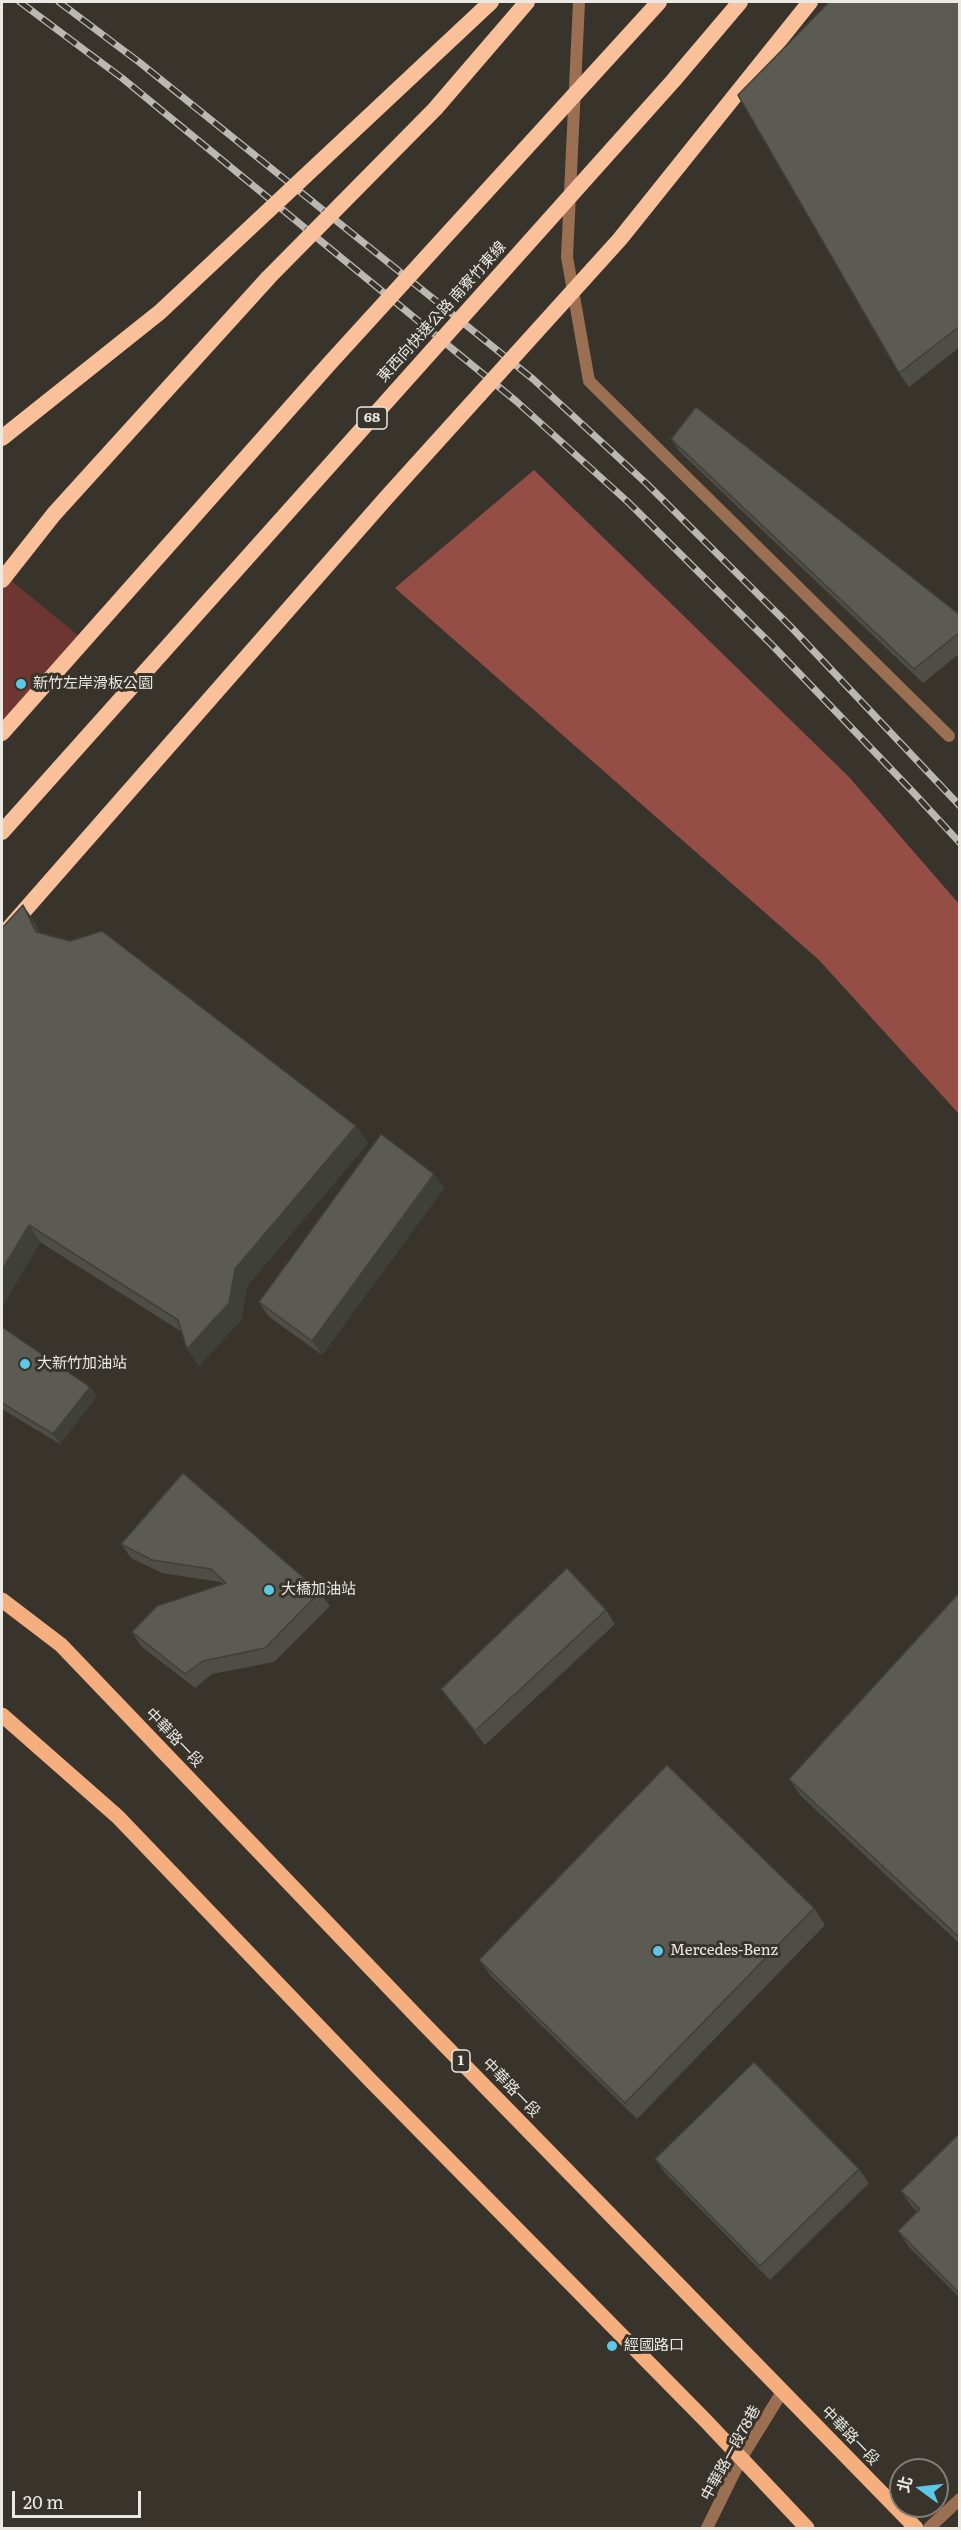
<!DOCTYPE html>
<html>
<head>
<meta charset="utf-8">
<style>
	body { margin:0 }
	#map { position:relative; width:961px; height:2530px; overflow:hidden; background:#38342c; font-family:Literata,"Noto Sans TC",serif }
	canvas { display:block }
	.frame { position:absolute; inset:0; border:3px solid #ebe9e4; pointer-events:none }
	.north { position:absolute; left:889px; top:2458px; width:60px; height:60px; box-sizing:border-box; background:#38342c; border:2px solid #807c76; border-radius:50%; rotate:285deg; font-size:16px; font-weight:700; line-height:24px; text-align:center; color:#ebe9e4 }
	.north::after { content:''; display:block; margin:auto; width:21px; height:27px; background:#5bc8e6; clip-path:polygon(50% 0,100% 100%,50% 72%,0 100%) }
	.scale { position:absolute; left:12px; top:2491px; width:129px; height:27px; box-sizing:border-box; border:3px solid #ebe9e4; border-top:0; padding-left:8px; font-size:18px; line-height:21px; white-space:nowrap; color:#ebe9e4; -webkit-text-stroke:4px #38342c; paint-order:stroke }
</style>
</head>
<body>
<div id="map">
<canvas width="961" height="2530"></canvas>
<div class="frame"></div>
<div class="north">北</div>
<div class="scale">20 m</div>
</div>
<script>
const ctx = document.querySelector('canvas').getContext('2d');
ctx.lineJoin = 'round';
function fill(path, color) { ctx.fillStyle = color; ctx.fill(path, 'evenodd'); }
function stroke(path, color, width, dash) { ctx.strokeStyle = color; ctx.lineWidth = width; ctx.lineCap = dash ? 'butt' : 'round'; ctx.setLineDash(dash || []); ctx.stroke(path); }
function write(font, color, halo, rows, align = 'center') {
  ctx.font = font + ' Literata,"Noto Sans TC",serif'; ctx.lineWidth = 6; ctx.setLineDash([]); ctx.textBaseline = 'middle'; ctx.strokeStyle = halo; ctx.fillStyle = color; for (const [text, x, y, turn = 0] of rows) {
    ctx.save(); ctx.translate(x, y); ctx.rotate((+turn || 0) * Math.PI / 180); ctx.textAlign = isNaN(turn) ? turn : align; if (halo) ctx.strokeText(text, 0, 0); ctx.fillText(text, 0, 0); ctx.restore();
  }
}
fill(new Path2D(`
	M2,573L79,636L2,731Z`), '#6e3630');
fill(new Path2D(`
	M534,470L849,777L959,904V1114L819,960L395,588Z`), '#944e46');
stroke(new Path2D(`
	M579,2L567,257L589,381L949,736
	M707,2528L742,2457L782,2392
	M929,2528L960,2499`), '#9b6f52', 12);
stroke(new Path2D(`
	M2,1600L61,1645L423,2023L916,2528
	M2,1715L118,1817L371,2081L705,2420L807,2528`), '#f5ae7d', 15);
const rail = new Path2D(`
	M20,2L122,78L516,401L628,502L772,645L912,791L960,843
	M59,2L139,62L533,379L647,484L791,627L960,806`);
stroke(rail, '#bbb8b3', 7);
stroke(rail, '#38342c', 4.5, [14]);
stroke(new Path2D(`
	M2,438L160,312L491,2
	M2,580L54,514L269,277L435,109L527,2
	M2,733L329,364L659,2
	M2,832L673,81L740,2
	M2,936L386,498L620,239L810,2`), '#f9c099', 16);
fill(new Path2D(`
	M960,2V347L909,387L899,373Z
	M671,439L960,615V653L923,683L680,452Z
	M35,922L40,933L368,1143L247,1286L241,1320L199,1366L187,1349L182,1332L40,1242L2,1307Z
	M434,1174L444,1188L322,1355L268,1316L259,1302Z
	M2,1327L90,1387L97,1396L60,1444L2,1409Z
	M121,1544L320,1592L330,1606L274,1662L212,1674L195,1688L141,1646L132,1632L223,1584L221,1582L162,1573L131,1558Z
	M960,1592V1944L801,1796L789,1779Z
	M606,1610L615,1624L485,1745L451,1702L441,1689Z
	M814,1908L825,1925L637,2119L491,1976L479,1960Z
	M960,2133V2298L910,2248L898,2231L918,2212L913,2208L901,2191Z
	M655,2159L859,2169L869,2183L770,2280L665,2173Z`), '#4e4e47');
fill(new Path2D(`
	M23,905L35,922L48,949L36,932Z
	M356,1126L368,1143L247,1286L241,1320L199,1366L187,1349L235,1269Z
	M434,1174L444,1188L322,1355L312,1341Z
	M29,1225L40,1242L2,1307V1270Z
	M90,1387L97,1396L60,1444L53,1434Z`), '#40403a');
const building = new Path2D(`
	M829,2H960V326L899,373L738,95Z
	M696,407L960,615V632L914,669L671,439Z
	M23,905L36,932L70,941L102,931L356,1126L235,1269L229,1303L187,1349L178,1320L29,1225L2,1270V928Z
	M381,1134L434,1174L312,1341L259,1302Z
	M2,1327L90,1387L53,1434L2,1403Z
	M183,1473L320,1592L265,1648L203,1661L185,1674L132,1632L157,1606L226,1583L211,1569L152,1560L121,1544Z
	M567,1568L606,1610L475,1731L441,1689Z
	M960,1592V1938L789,1779Z
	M667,1765L814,1908L625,2103L479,1960Z
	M754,2062L859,2169L760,2266L655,2159Z
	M960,2133V2294L898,2231L920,2209L901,2191Z`);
fill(building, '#5b5b53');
stroke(building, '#40403a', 1.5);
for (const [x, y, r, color] of [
	[21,684,6,"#5bc8e6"],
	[25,1364,6,"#5bc8e6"],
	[269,1590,6,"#5bc8e6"],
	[658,1951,6,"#5bc8e6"],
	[612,2346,6,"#5bc8e6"]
]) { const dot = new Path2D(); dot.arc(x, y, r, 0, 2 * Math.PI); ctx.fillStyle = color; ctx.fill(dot); stroke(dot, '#38342c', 2); }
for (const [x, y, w] of [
	[372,418,30],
	[461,2061,18]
]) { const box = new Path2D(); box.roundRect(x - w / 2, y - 11, w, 22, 4.5); ctx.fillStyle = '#38342c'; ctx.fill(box); stroke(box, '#ebe9e4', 1.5); }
write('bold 14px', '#ebe9e4', null, [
	["68",372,418],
	["1",461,2061]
]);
write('15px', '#ebe9e4', '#38342c', [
	["東西向快速公路 南寮竹東線",442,312,-48],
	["中華路一段",174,1738,46],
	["中華路一段",511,2088,46],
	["中華路一段",850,2436,46],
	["中華路一段78巷",731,2453,-61]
]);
write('15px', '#ebe9e4', '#38342c', [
	["新竹左岸滑板公園",33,684],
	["大新竹加油站",37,1364],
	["大橋加油站",281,1590],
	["Mercedes-Benz",670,1951],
	["經國路口",624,2346]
], 'left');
</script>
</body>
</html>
